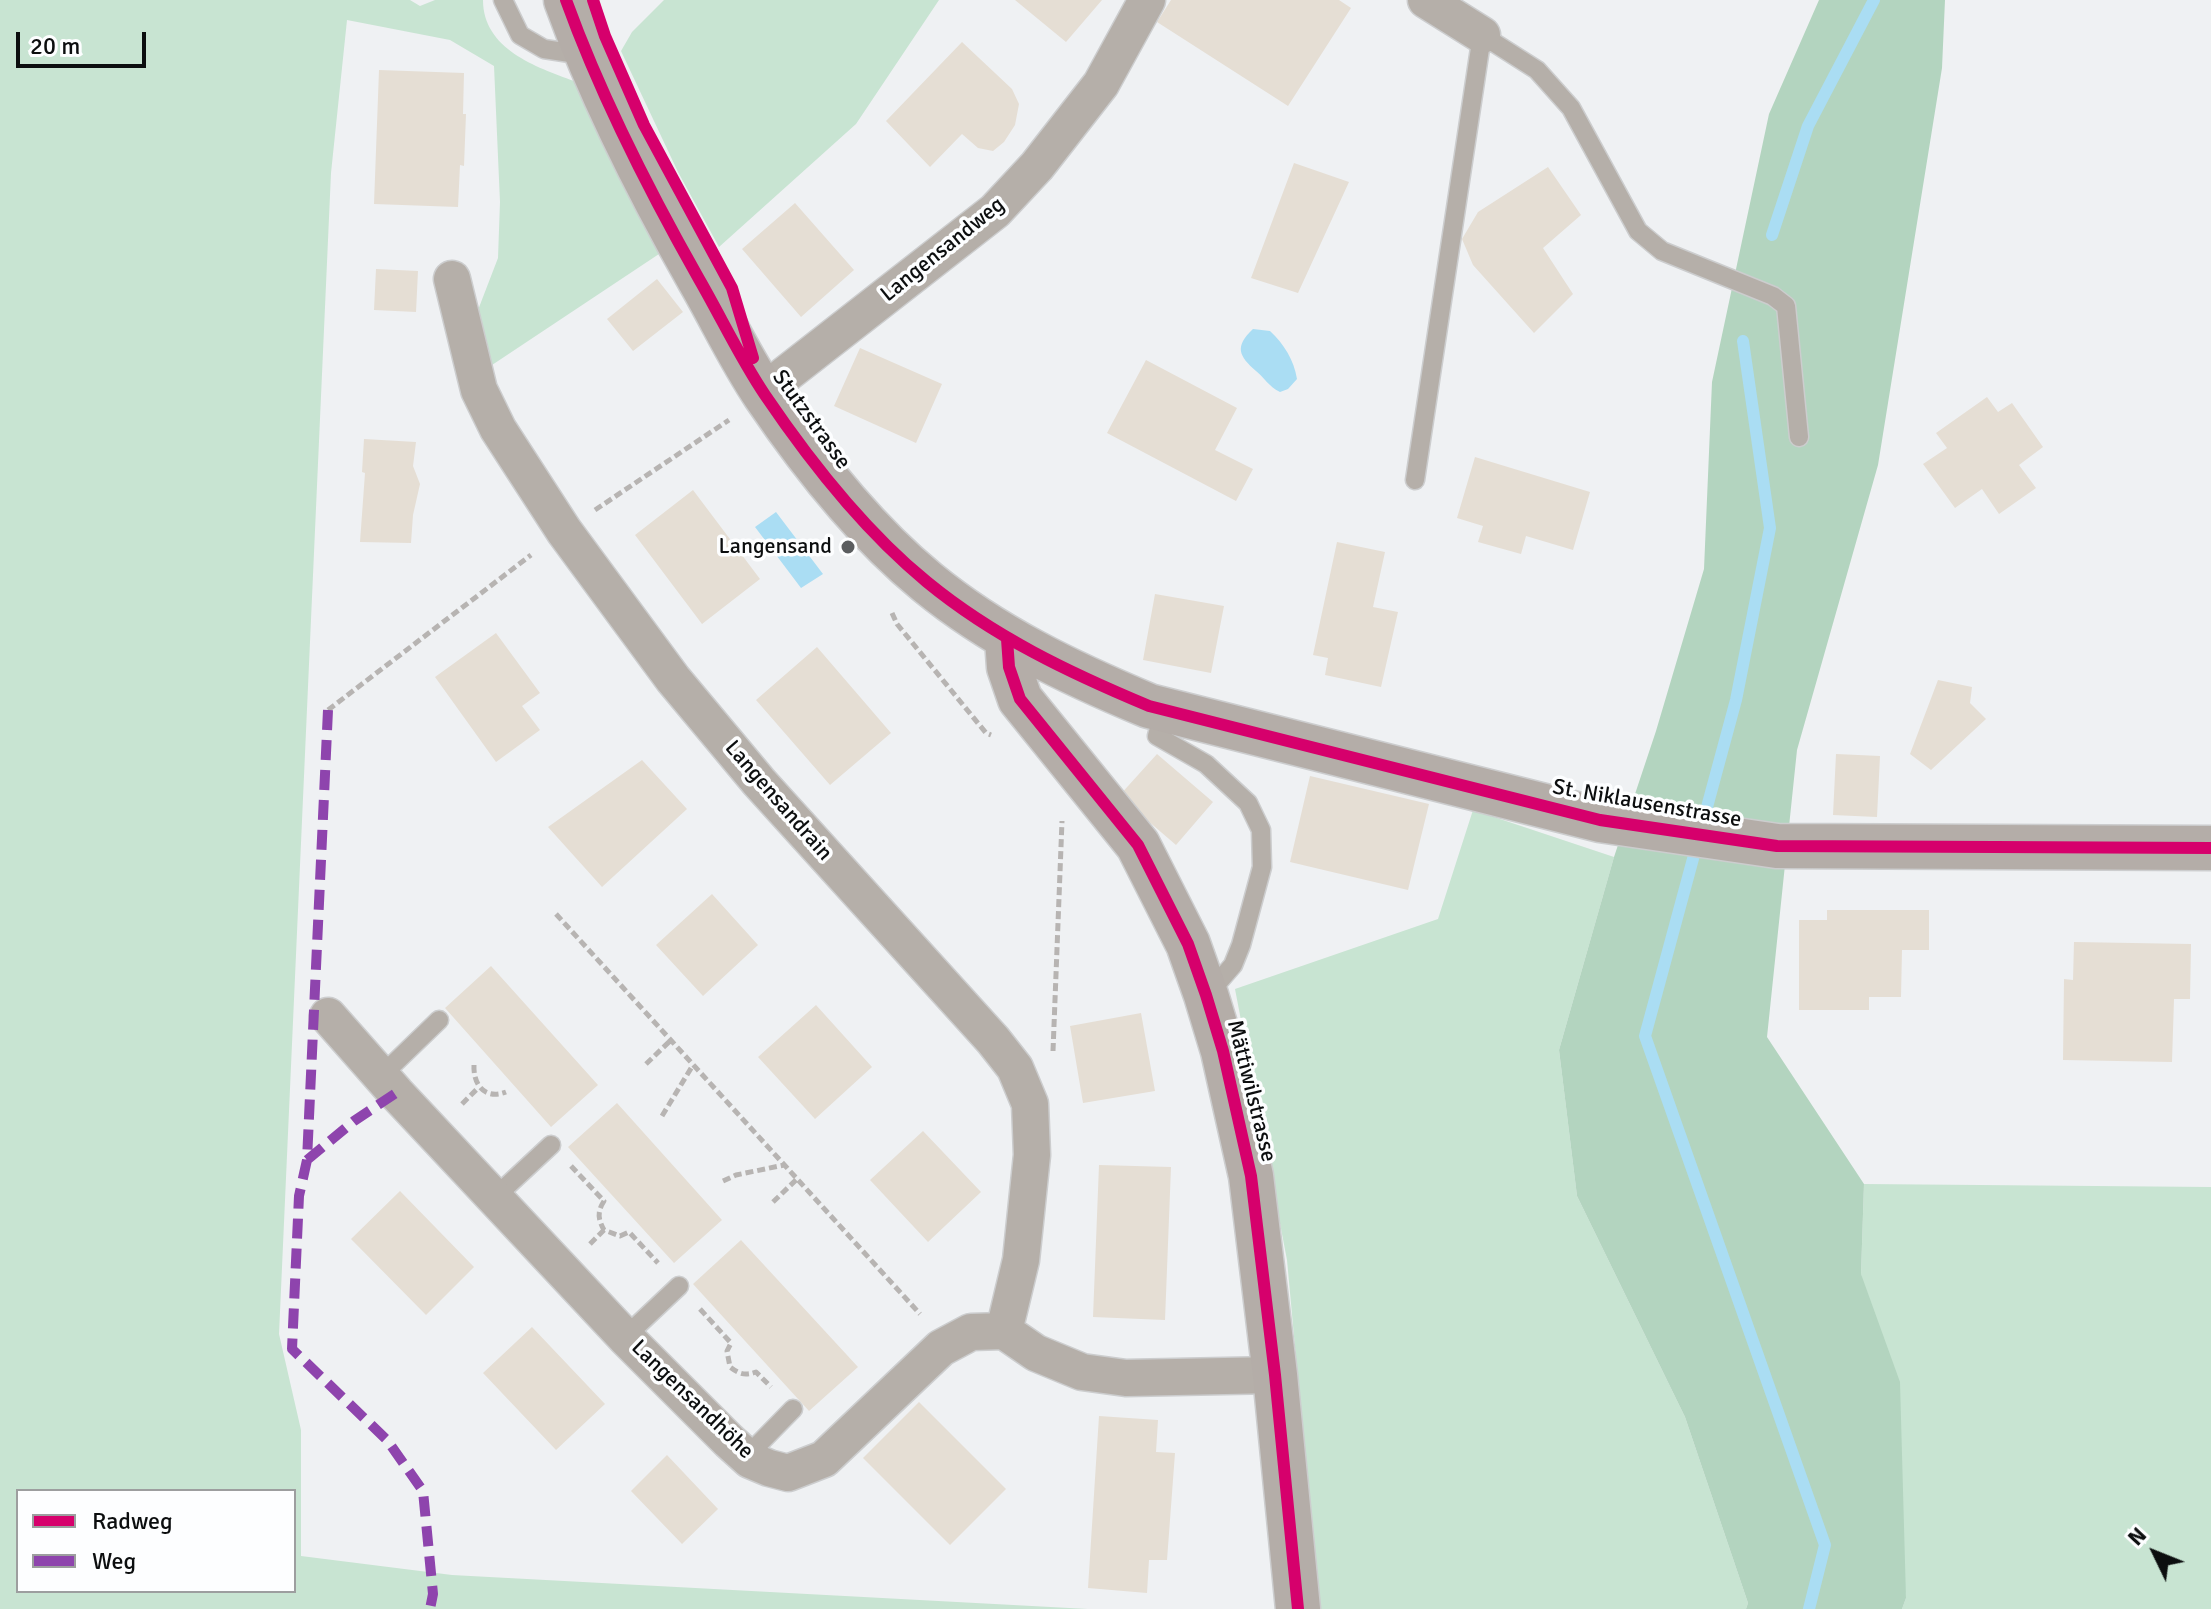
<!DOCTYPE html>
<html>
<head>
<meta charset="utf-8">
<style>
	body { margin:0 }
	#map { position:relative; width:2211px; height:1609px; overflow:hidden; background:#eff1f3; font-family:Signika,sans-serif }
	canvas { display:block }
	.legend { position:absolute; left:16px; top:1489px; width:280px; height:104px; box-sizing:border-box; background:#fdfeff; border:2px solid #9d9e9f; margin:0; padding:10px 14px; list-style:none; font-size:24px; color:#0c0e0f }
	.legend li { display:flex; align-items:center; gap:16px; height:40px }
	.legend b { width:40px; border:2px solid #9d9e9f }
	.north { position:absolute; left:2115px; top:1513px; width:80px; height:80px; -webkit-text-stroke:6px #fdfeff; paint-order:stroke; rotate:313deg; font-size:22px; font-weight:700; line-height:32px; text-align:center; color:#0c0e0f }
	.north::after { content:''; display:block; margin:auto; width:28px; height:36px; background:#0c0e0f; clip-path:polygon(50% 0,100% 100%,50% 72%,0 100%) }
	.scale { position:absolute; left:16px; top:32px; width:130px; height:36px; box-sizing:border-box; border:4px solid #0c0e0f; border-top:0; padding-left:10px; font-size:24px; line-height:28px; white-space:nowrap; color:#0c0e0f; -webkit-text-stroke:6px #fdfeff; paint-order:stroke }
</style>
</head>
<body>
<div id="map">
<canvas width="2211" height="1609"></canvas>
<ul class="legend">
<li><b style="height:10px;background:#d6006c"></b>Radweg</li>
<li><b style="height:10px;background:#8e44ad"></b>Weg</li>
</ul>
<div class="north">N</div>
<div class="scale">20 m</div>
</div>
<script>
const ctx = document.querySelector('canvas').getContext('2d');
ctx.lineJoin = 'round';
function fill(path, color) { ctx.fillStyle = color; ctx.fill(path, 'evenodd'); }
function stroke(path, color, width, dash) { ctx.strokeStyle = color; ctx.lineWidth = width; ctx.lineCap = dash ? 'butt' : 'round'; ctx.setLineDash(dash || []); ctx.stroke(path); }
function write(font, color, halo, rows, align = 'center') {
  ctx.font = font + ' Signika,sans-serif'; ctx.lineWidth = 7; ctx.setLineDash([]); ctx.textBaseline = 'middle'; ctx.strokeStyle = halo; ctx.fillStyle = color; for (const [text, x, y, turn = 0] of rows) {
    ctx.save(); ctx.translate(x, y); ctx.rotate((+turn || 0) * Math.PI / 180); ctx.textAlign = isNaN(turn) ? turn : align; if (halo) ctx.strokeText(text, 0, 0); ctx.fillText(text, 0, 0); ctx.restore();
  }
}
fill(new Path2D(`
	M0,0H410L420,6L435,0H483C483,49 536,67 574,81L616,172L659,254L486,369L478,310L498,258L500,202L494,66L450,40L347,20L331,173L279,1334L301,1430V1556L452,1575L1088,1609H0ZM18,1491H294V1591H18Z
	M664,0H939L856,124L719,247L678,172L621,51L632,32Z
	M1473,810L1614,857L1559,1050L1577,1196L1685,1417L1748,1603L1746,1609H1319L1287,1260L1235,989L1438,919Z
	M1864,1184L2211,1187V1609H1902L1906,1598L1861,1274Z`), '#c8e4d2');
fill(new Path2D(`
	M1819,0H1945L1942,68L1878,465L1797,750L1767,1037L1864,1184L1861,1274L1900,1382L1906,1598L1902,1609H1746L1748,1603L1685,1417L1577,1196L1559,1050L1614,857L1656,731L1704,569L1712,382L1769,114Z`), '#b3d4bf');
fill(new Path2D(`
	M1253,329L1270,331C1284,344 1294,360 1297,379L1288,389L1280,392C1268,386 1265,378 1256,371C1239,356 1234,347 1253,329Z
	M776,512L823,574L801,588L755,527Z`), '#aaddf3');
stroke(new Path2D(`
	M1772,235L1808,126L1874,0
	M1743,341L1770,528L1736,700L1645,1036L1825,1545L1809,1609`), '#aaddf3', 12);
fill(new Path2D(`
	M1015,0H1102L1066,42Z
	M1171,0H1339L1351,8L1288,106L1157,22Z
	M962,42L1012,89L1019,104L1015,125L1004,142L993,151L978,148L962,134L930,167L886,121Z
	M379,70L464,73L463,114H466L464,166L460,165L458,207L374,204Z
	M1294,163L1349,182L1298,293L1251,278Z
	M1548,167L1581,215L1543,248L1573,294L1534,333L1473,265L1462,239L1478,212Z
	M795,203L854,270L801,317L742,249Z
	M376,269L418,271L416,312L374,310Z
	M657,279L683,312L633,351L607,319Z
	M860,348L942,384L916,443L834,406Z
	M1146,360L1237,408L1215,450L1253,469L1236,501L1107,433Z
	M1987,397L1998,412L2012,403L2043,447L2019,465L2036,488L1999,514L1982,489L1955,508L1923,464L1947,448L1936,433Z
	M364,439L416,442L413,466L420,484L413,515L411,543L360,542L365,473L362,472Z
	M1475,457L1590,492L1573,550L1526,536L1521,554L1478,542L1483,526L1457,518Z
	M693,490L760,579L702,624L635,535Z
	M1337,542L1385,552L1373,607L1398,612L1381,687L1325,675L1328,658L1313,655Z
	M1155,594L1224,606L1211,673L1143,660Z
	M496,633L540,693L522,706L540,730L496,762L435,677Z
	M817,647L891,733L830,785L756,700Z
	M1938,680L1972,687L1970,703L1986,719L1931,770L1910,754Z
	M1157,754L1213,802L1176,845L1119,796Z
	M1836,754L1880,756L1877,817L1833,815Z
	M642,760L687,809L602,887L548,827Z
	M1310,776L1429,804L1408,890L1290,862Z
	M712,894L758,945L703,996L656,945Z
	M1827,910H1929V950H1902L1901,997H1869V1010H1799V920H1827Z
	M2074,942L2191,944L2190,999H2174L2172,1062L2063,1060L2064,979L2073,980Z
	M491,966L598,1085L551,1127L445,1008Z
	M816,1005L872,1067L815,1119L758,1057Z
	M1141,1013L1155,1091L1083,1103L1070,1026Z
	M617,1103L722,1220L674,1263L568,1147Z
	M923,1131L981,1192L928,1242L870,1180Z
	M1099,1165L1171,1167L1165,1320L1093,1317Z
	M400,1191L474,1267L426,1315L351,1239Z
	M741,1240L858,1367L809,1411L693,1284Z
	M532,1327L605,1404L556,1450L483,1373Z
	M919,1402L1006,1489L950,1545L863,1458Z
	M1099,1416L1158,1420L1156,1452L1175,1453L1167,1560H1149L1147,1593L1088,1588Z
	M667,1455L718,1509L682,1544L631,1491Z`), '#e5ded4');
const lane = new Path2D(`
	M503,0L520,35L544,49L583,55
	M1415,480L1482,35L1537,70L1571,108L1638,231L1662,251L1773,296L1786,306L1799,437
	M1164,709L1157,736L1206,764L1248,803L1261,830L1262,867L1241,945L1233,965L1208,994
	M381,1076L439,1020
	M494,1198L551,1145
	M625,1337L679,1286
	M746,1457L793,1409`);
const street = new Path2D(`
	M1426,0L1482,35
	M452,279L479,390L498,429L564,531L673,679L759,782L993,1040L1015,1068L1030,1104L1032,1155L1021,1260L1004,1331
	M763,392L995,211L1037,166L1101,84L1147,0
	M328,1016L396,1093L625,1337L729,1441L750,1460L769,1468L788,1473L824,1459L941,1348L971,1332L1004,1331L1036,1353L1082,1372L1126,1378L1275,1375`);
const secondary = new Path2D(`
	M566,0C601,97 648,189 699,279C721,317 740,358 765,395C809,460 866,532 927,582C994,637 1070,673 1149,706L1600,820L1777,846L2211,848
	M1007,639L1009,667L1020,699L1138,845L1188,944L1206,995L1223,1051L1251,1176L1275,1375L1298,1609`);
stroke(lane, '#cccdce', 21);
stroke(street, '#cccdce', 39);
stroke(secondary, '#cccdce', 47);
stroke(new Path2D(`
	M595,510L729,420
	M892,613L897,624L986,733L991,735
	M328,710L531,555
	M556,914L920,1314
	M1053,1051L1062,821
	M646,1064L671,1040
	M474,1065C473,1085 485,1100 506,1092
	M462,1104L478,1088
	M662,1116L693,1065
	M571,1166L604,1201C597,1212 598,1219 604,1230L620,1236L629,1232L658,1263
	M723,1181L736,1175L784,1165
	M773,1202L797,1179
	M590,1244L604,1230
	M700,1309L731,1343L727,1351L730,1367C739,1374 745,1376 756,1372L771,1387`), '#b7b4b2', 5, [8, 4]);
stroke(lane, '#b5afa9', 18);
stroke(street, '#b5afa9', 36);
stroke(secondary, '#b4ada8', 44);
stroke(new Path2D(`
	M328,710L307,1160L299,1196L292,1349L387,1440L423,1491L433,1594L430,1609
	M307,1160L354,1121L396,1093`), '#8e44ad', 10, [20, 10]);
stroke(new Path2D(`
	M566,0C601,97 648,189 699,279C721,317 740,358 765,395C809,460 866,532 927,582C994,637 1070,673 1149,706L1600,820L1777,846L2211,848
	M593,0L605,36L644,125L732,288L753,358
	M1007,639L1009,667L1020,699L1138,845L1188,944L1206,995L1223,1051L1251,1176L1275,1375L1298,1609`), '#d6006c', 12);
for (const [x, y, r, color] of [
	[848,547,8,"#5b5d5f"]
]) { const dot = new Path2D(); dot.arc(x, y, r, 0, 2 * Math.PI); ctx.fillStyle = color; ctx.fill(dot); stroke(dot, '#fdfeff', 3); }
write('22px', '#0c0e0f', '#fdfeff', [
	["Langensandweg",943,250,-39],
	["Stutzstrasse",811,420,54],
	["Langensandrain",778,801,49],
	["St. Niklausenstrasse",1647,804,10],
	["Mättiwilstrasse",1251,1091,76],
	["Langensandhöhe",692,1400,44]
]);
write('22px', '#0c0e0f', '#fdfeff', [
	["Langensand",832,547]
], 'right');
</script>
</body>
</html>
